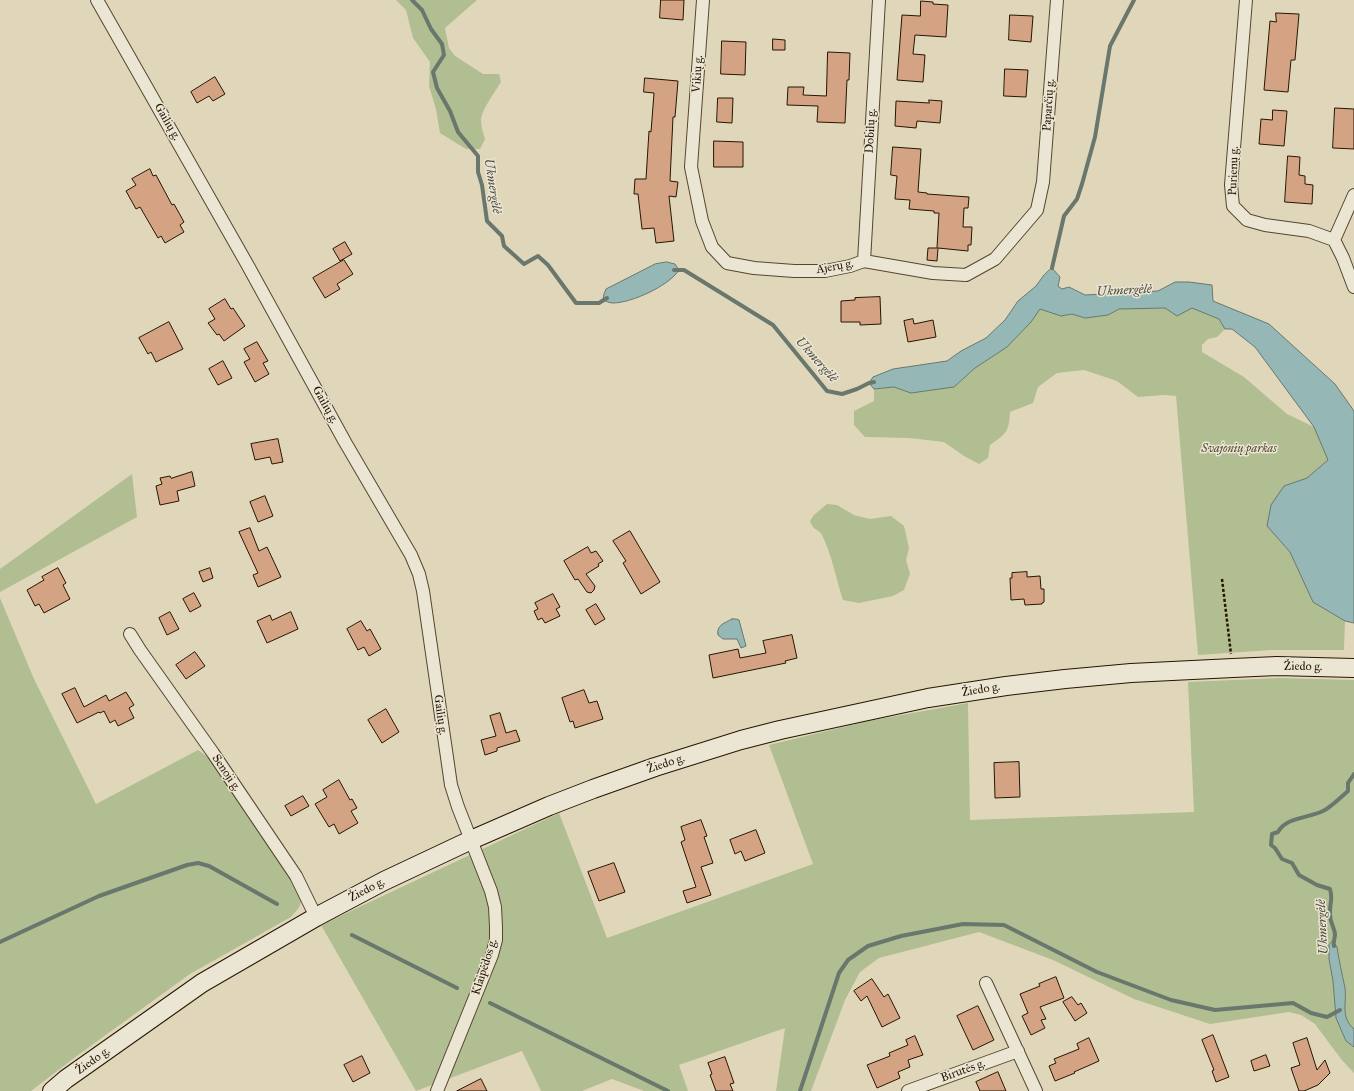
<!DOCTYPE html>
<html>
<head>
<meta charset="utf-8">
<style>
	body { margin:0 }
	canvas { display:block; background:#e0d7bb }
</style>
</head>
<body>
<canvas width="1354" height="1091"></canvas>
<script>
const ctx = document.querySelector('canvas').getContext('2d');
ctx.lineJoin = 'round';
function fill(path, color) { ctx.fillStyle = color; ctx.fill(path, 'evenodd'); }
function stroke(path, color, width, dash) { ctx.strokeStyle = color; ctx.lineWidth = width; ctx.lineCap = dash ? 'butt' : 'round'; ctx.setLineDash(dash || []); ctx.stroke(path); }
function write(font, color, halo, rows, align = 'center') {
  ctx.font = font + ' "IM FELL Great Primer",serif'; ctx.lineWidth = 3; ctx.setLineDash([]); ctx.textBaseline = 'middle'; ctx.strokeStyle = halo; ctx.fillStyle = color; for (const [text, x, y, turn = 0] of rows) {
    ctx.save(); ctx.translate(x, y); ctx.rotate((+turn || 0) * Math.PI / 180); ctx.textAlign = isNaN(turn) ? turn : align; if (halo) ctx.strokeText(text, 0, 0); ctx.fillText(text, 0, 0); ctx.restore();
  }
}
fill(new Path2D(`
	M396,0H477L445,28L449,48L455,56L483,74H499L501,82C495,92 482,109 481,120C481,126 483,133 485,139L480,149H466L440,133L436,109L429,86L430,62L413,38L406,10Z
	M1165,308L1177,316L1192,308L1219,319L1225,329L1217,337L1208,339L1202,345V352L1244,377L1287,414L1314,427L1328,460L1307,478L1284,486L1267,526L1290,552L1313,602L1345,621L1344,650H1271L1198,655L1176,396L1163,395L1138,397L1117,381L1084,370L1057,373L1038,387L1033,403L1010,412C1009,432 1006,434 990,445L988,458L979,464L964,456L944,442L909,438L865,437L854,425V411L874,401V389L894,387L911,393L954,387L975,368L1007,347L1031,322L1040,309L1061,316L1072,314L1085,318L1108,315L1119,309Z
	M132,474L137,517L0,592V569Z
	M827,504L837,505L854,515L870,519L891,516L904,526L909,548L906,560L910,574L904,590L893,596L859,603L843,600C836,579 832,555 822,535C818,528 814,532 810,521L814,515Z
	M0,598L34,679L96,804L198,750L215,762L301,894C302,906 299,908 291,917L190,974L74,1058L31,1091H0Z
	M1279,678L1354,680V1029C1340,1017 1347,1003 1345,988C1342,974 1339,961 1337,947L1333,941L1329,945V959L1333,981L1336,1018L1346,1041L1354,1047V1073L1341,1059L1315,1024L1301,1015L1289,1012L1210,1024L1134,999L1053,960L979,932L879,958L860,972L845,1000L811,1091H776L785,1028L679,1065L688,1091H644L612,1079L582,1091H541L522,1051L416,1091L321,925L559,813L607,938L813,864L769,745L868,721L968,703L970,820L1194,812L1188,682Z`), '#b1be91');
const water = new Path2D(`
	M667,262L675,264L679,270C669,286 631,303 613,303C609,303 606,301 603,300L604,294L606,289L655,264Z
	M1052,268L1060,277L1058,286L1062,289L1069,287L1085,295L1158,291L1175,282H1189L1212,285L1213,301L1269,324L1335,384L1354,411V623L1345,621L1313,602L1290,552L1267,526L1271,505L1284,486L1307,478L1328,460L1314,427L1255,347L1232,329H1225L1219,319L1192,308L1177,316L1165,308L1119,309L1108,315L1085,318L1072,314L1061,316L1040,309L1031,322L1007,347L975,368L954,387L911,393L894,387L874,389L869,383L873,377L893,369L947,361L961,351L986,338L1005,320L1018,301L1036,286L1044,275Z
	M732,619H736L739,620L746,646L741,648L737,639H723L718,635C716,625 725,623 732,619Z
	M1333,941L1337,947C1339,961 1342,974 1345,988C1347,1003 1340,1017 1354,1029V1047L1346,1041L1336,1018L1333,981L1329,959V945Z`);
fill(water, '#95b8b6');
stroke(water, '#69776d', 1);
stroke(new Path2D(`
	M412,0L422,10L431,29L442,44L444,55L433,72L437,88L450,111L458,132L478,156V172L482,185L487,221L502,236L504,246L524,264L538,256L548,265L576,303H599L607,298
	M1052,268L1064,216L1077,199L1082,184L1095,137L1110,46L1134,0
	M674,270H684L773,325L827,391L842,394L857,389L869,383L874,382
	M352,935L457,988
	M0,942L99,896L187,865L198,863L209,866L277,904
	M1334,946C1333,942 1335,938 1335,934C1334,926 1329,922 1330,911C1330,902 1333,899 1330,889L1317,885L1299,875L1292,863L1282,859L1275,848L1271,845L1272,834L1278,832C1286,817 1309,818 1323,811C1330,808 1341,797 1348,791V783L1354,774
	M490,1003L668,1091
	M800,1091L839,973L848,960L868,946L901,936L963,924L1004,925L1097,972L1171,1000L1215,1010L1293,1003L1311,1013L1327,1017L1340,1010`), '#69776d', 4);
const building = new Path2D(`
	M661,0H684L683,20L660,18Z
	M921,1L933,2V4L948,5L946,37L915,35L913,54L925,55L923,82L897,80L902,15L920,16Z
	M1276,13L1299,14L1295,60H1291L1288,92L1264,90L1270,21L1276,22Z
	M1010,15L1033,16L1031,42L1009,40Z
	M773,39L785,40V50H773Z
	M722,41L746,42L745,75L721,74Z
	M828,52L850,53L849,80H847L845,123L817,122L818,106L787,105L788,87H804L803,95L826,96Z
	M1005,69L1028,70L1026,97L1004,96Z
	M215,77L225,94L213,101L209,96L197,103L191,92Z
	M645,78L678,81L675,117H673L670,181L678,182L676,197L669,196L674,241L656,243L654,228L642,229L638,194H634L635,179H646L649,131L651,132L654,93L644,92Z
	M718,98H733L732,123L717,122Z
	M929,100L942,101L940,123L917,121L916,128L895,126L896,101L929,103Z
	M1335,108L1354,109V149L1333,148Z
	M1273,110L1287,111L1284,146L1259,144L1261,119L1272,120Z
	M714,141L743,142V167H714Z
	M893,147L921,149L918,192L927,193V194L969,197L968,208H964L963,227H972L971,245H968V251L938,248L937,261L927,260L928,248H937L939,213H934V211L909,209L910,200L895,199L897,176L891,175Z
	M1288,156L1300,157L1299,175L1305,176V184L1313,185L1312,204L1285,202Z
	M150,169L153,176L156,175L172,205L174,204L184,222L180,225L184,232L165,243L161,236L158,238L140,207L136,209L126,191L136,185L132,179Z
	M345,242L352,254L340,261L333,249Z
	M344,260L353,274L337,284L340,289L325,298L313,278Z
	M880,297L881,324L860,325V322H841V301L855,300V298Z
	M225,299L231,309L233,308L245,326L224,341L219,334L217,335L208,323L215,319L209,309Z
	M913,319L914,324L933,320L936,337L908,342L904,321Z
	M169,322L183,349L156,362L151,352L148,354L139,338Z
	M257,342L268,361L263,363L269,374L255,382L244,362L250,359L244,349Z
	M223,361L232,378L218,385L209,369Z
	M278,439L283,462L272,464L270,457L255,460L251,444Z
	M192,472L195,486L177,491L179,501L160,505L156,486L162,484L160,478L170,476L171,478Z
	M265,496L273,516L258,522L250,502Z
	M250,528L259,551L267,547L281,577L258,587L253,575L258,573L239,532Z
	M630,531L660,582L641,594L623,563L626,561L613,541Z
	M588,547L591,553L596,551L603,561L598,564L599,566L586,574L595,586L594,590L591,593L587,592L578,579L575,580L564,561Z
	M58,568L66,583L63,585L70,599L44,613L39,604L35,606L27,590L44,580L42,577Z
	M210,568L213,578L203,582L199,572Z
	M1027,572V577L1040,576L1041,589H1044V602L1042,603V604L1025,605L1024,599L1011,600L1010,578H1012V573Z
	M194,593L201,606L190,612L183,599Z
	M553,594L560,607L556,609L560,616L545,623L542,618L538,620L534,611L538,609L535,603Z
	M596,604L605,619L595,625L586,610Z
	M170,612L179,629L167,635L159,618Z
	M291,612L298,629L267,643L257,621L270,615L272,620Z
	M361,621L367,631L370,629L381,649L369,656L364,647L358,650L347,629Z
	M792,635L797,658L785,661L786,663L713,678L709,655L738,649L740,658L766,653L763,641Z
	M195,652L205,666L186,679L176,665Z
	M75,688L84,707L106,695L109,701L126,692L134,705L129,708L134,718L118,726L115,720L110,723L104,711L100,713L99,712L77,723L62,694Z
	M584,690L589,703L597,701L603,719L575,728L573,721L570,722L562,698Z
	M386,709L399,732L382,743L368,720Z
	M500,713L506,733L516,730L520,741L497,748V751L485,755L481,740L496,736L490,716Z
	M1019,762L1020,797L995,798L994,763Z
	M339,780L350,800L352,799L357,808L351,811L358,823L339,834L334,824L329,827L315,804L327,797L323,790Z
	M303,796L309,806L291,816L285,806Z
	M701,820L707,836L704,837L713,863L701,867L711,895L687,903L683,891L696,887L681,842L685,840L681,827Z
	M756,830L765,853L745,861L741,851L735,854L730,840Z
	M614,863L625,892L599,901L588,872Z
	M1056,977L1064,998L1040,1007L1046,1019L1041,1020L1045,1028L1031,1035L1022,1016L1028,1013L1020,994L1040,986L1039,984Z
	M872,979L884,997L888,994L900,1018L882,1027L867,996L861,1001L854,991Z
	M1072,997L1078,1005L1081,1003L1087,1013L1075,1021L1063,1002Z
	M978,1006L994,1040L973,1050L957,1016Z
	M1213,1035L1229,1077L1216,1082L1212,1071L1214,1070L1202,1040Z
	M915,1036L923,1055L908,1060L910,1067L898,1072L900,1078L877,1088L867,1065L890,1056L889,1053L908,1045L906,1040Z
	M1089,1038L1099,1061L1074,1072L1075,1073L1055,1081L1049,1066L1056,1063L1054,1059L1079,1049L1077,1044Z
	M1307,1038L1317,1070L1325,1060L1330,1073L1318,1085L1304,1091H1299L1291,1068L1300,1065L1293,1043Z
	M1266,1055L1270,1066L1254,1071L1251,1061Z
	M362,1056L370,1073L353,1082L344,1065Z
	M725,1057L734,1083L730,1084L733,1091H716L710,1075L712,1074L708,1063Z
	M998,1072L1006,1091H980L976,1082Z
	M481,1079L487,1091H457Z`);
fill(building, '#d3a384');
stroke(building, '#271500', 1);
const street = new Path2D(`
	M97,0L247,264L345,442L411,555L419,574L423,591L451,785L458,807L491,891L495,907L496,927V940L492,955L437,1091
	M703,0L691,167L702,221L712,247L727,263L754,268L794,271H825L850,266L864,261L933,273L966,275L995,259L1037,210L1043,182L1057,0
	M1246,0L1231,185L1233,206L1247,220L1265,225L1309,231L1334,240L1343,258L1354,287
	M1334,240L1354,195
	M864,261L879,0
	M130,634L140,650L213,753L296,876L316,917
	M986,983L1036,1091
	M908,1091L1018,1051`);
const secondary = new Path2D(`
	M52,1091L66,1079L202,983L316,917L384,881L471,840L549,806L593,789L655,767L741,740L780,730L928,698L1006,686L1065,679L1131,673L1233,668L1277,666L1354,668`);
stroke(street, '#55462f', 14);
stroke(secondary, '#271500', 20);
stroke(new Path2D(`
	M1222,579L1231,654`), '#271500', 2.5, [3, 2]);
stroke(street, '#ebe5d3', 12);
stroke(secondary, '#ebe5d3', 18);
write('12px', '#271500', '#ebe5d3', [
	["Vikių g.",698,74,-86],
	["Paparčių g.",1049,105,-86],
	["Gailių g.",167,122,60],
	["Dobilų g.",871,131,-87],
	["Purienų g.",1234,171,-88],
	["Ajerų g.",835,267,-10],
	["Gailių g.",325,405,61],
	["Žiedo g.",1303,667,1],
	["Žiedo g.",981,690,-9],
	["Gailių g.",440,715,82],
	["Žiedo g.",666,764,-18],
	["Senoji g.",226,773,56],
	["Žiedo g.",367,890,-27],
	["Klaipėdos g.",485,967,-72],
	["Žiedo g.",93,1061,-35],
	["Birutės g.",963,1071,-20]
]);
write('italic 12px', '#50482c', '#ebe5d3', [
	["Svajonių parkas",1239,449]
]);
write('italic 13px', '#4e4e40', '#ebe5d3', [
	["Ukmergėlė",492,186,81],
	["Ukmergėlė",1124,291,-3],
	["Ukmergėlė",816,360,48],
	["Ukmergėlė",1323,927,-93]
]);
</script>
</body>
</html>
